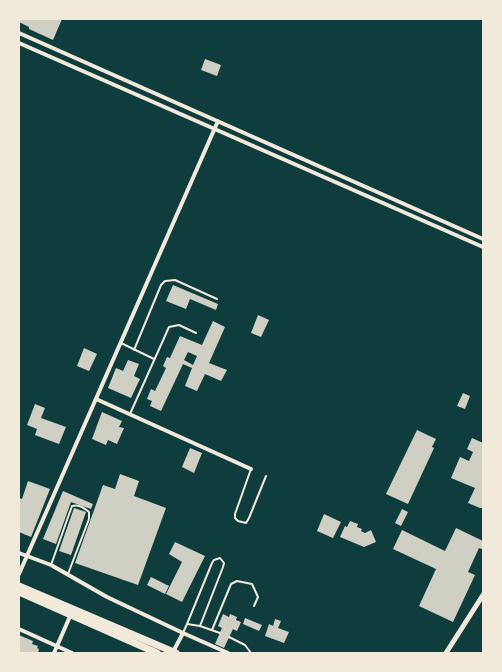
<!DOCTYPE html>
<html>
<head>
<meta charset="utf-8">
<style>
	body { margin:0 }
	#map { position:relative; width:502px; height:672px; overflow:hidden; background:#0f3d3e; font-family:Manrope,sans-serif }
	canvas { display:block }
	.frame { position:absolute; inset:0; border:20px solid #f1e9da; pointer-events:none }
</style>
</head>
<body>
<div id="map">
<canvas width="502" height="672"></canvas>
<div class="frame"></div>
</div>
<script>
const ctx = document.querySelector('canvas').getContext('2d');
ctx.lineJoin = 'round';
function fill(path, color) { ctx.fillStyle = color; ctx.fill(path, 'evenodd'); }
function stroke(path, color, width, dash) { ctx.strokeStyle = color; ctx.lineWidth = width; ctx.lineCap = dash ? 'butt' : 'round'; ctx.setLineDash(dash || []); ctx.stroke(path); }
fill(new Path2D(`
	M19,19H62L53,40L29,29V27L19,22Z
	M205,59L221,65L217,76L201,70Z
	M173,285L218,304L216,310L190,299L186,309L166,301Z
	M258,315L269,320L261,337L251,333Z
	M213,321L225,327L209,363L227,370L221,381L205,374L197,391L185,386L192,368L183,364L161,411L150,406L152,401L147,399L151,389L155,391L166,368L163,366L167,357L170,358L180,336L202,345ZM188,352L197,356L193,365L184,360Z
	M84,348L97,354L89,371L77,366Z
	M128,360L139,364L134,376L140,379L131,398L108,388L116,368L123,371Z
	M463,393L470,396L465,409L457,406Z
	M35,404L45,408L41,418L66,427L59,444L35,435L37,429L27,425Z
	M102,412L122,421L119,427L124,428L117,444L108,440L106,445L92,439Z
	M417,430L436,439L432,447L434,448L408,504L386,494Z
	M472,438L483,443V508H480L468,503L475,488L451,478L460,457L469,461L473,452L467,449Z
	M190,448L202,453L194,473L182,467Z
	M120,474L139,481L134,496L166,508L138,585L75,563L103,485L115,489Z
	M28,481L50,489L31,537L19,532V498L22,499Z
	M63,491L93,504L91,509L71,502L56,544L43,539Z
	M74,508L86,512L71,555L59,551Z
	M402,509L408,512L401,526L395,523Z
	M324,514L341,522L333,538L317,531Z
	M350,521L358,524L357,527L362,529L361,531L365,533L371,530L376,542L364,547L340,537L345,526L347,527Z
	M456,528L483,541V548L482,549L479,548L468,572L475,575L453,622L419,606L436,569L393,549L402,530L445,551Z
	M175,542L205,556L182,602L166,594L182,562L169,554Z
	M151,577L169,586L165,594L147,585Z
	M223,614L229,617L230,614L237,617L236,620L241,622L237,631L233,629L224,648L215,644L222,628L218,626Z
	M245,618L262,625L259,631L243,624Z
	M275,619L281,621L278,628L289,632L284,643L265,636L269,624L273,626Z
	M19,635L33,641L32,644L38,646L37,648L39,649L38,653H19Z`), '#cfcfc3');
stroke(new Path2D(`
	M121,343L154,359
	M134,350L161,285L165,281L175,280L217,299
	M130,414L169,327L179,325L196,333
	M251,469L235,514V518L238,521L246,523L249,518L266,476
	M51,565L72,506C79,504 84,508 89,512V519L68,574
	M187,624L212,563L214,560L220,558L224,563L223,567L200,626
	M212,630L231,584L237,581L252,584L258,597L254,606
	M183,633L187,624L200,626L220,633
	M229,637L245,645L251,653`), '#f1e9da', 2);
stroke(new Path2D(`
	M19,33L483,239
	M19,43L483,247
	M96,399L251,469
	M19,553L51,565L107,597L183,633L173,652
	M19,574L218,121
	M19,629L72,653
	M183,633L228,653
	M54,653L71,614`), '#f1e9da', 4);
stroke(new Path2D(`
	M446,653L483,595`), '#f1e9da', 5);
stroke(new Path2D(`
	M19,586L176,653
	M19,592L157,653`), '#f1e9da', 7);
</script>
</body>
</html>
